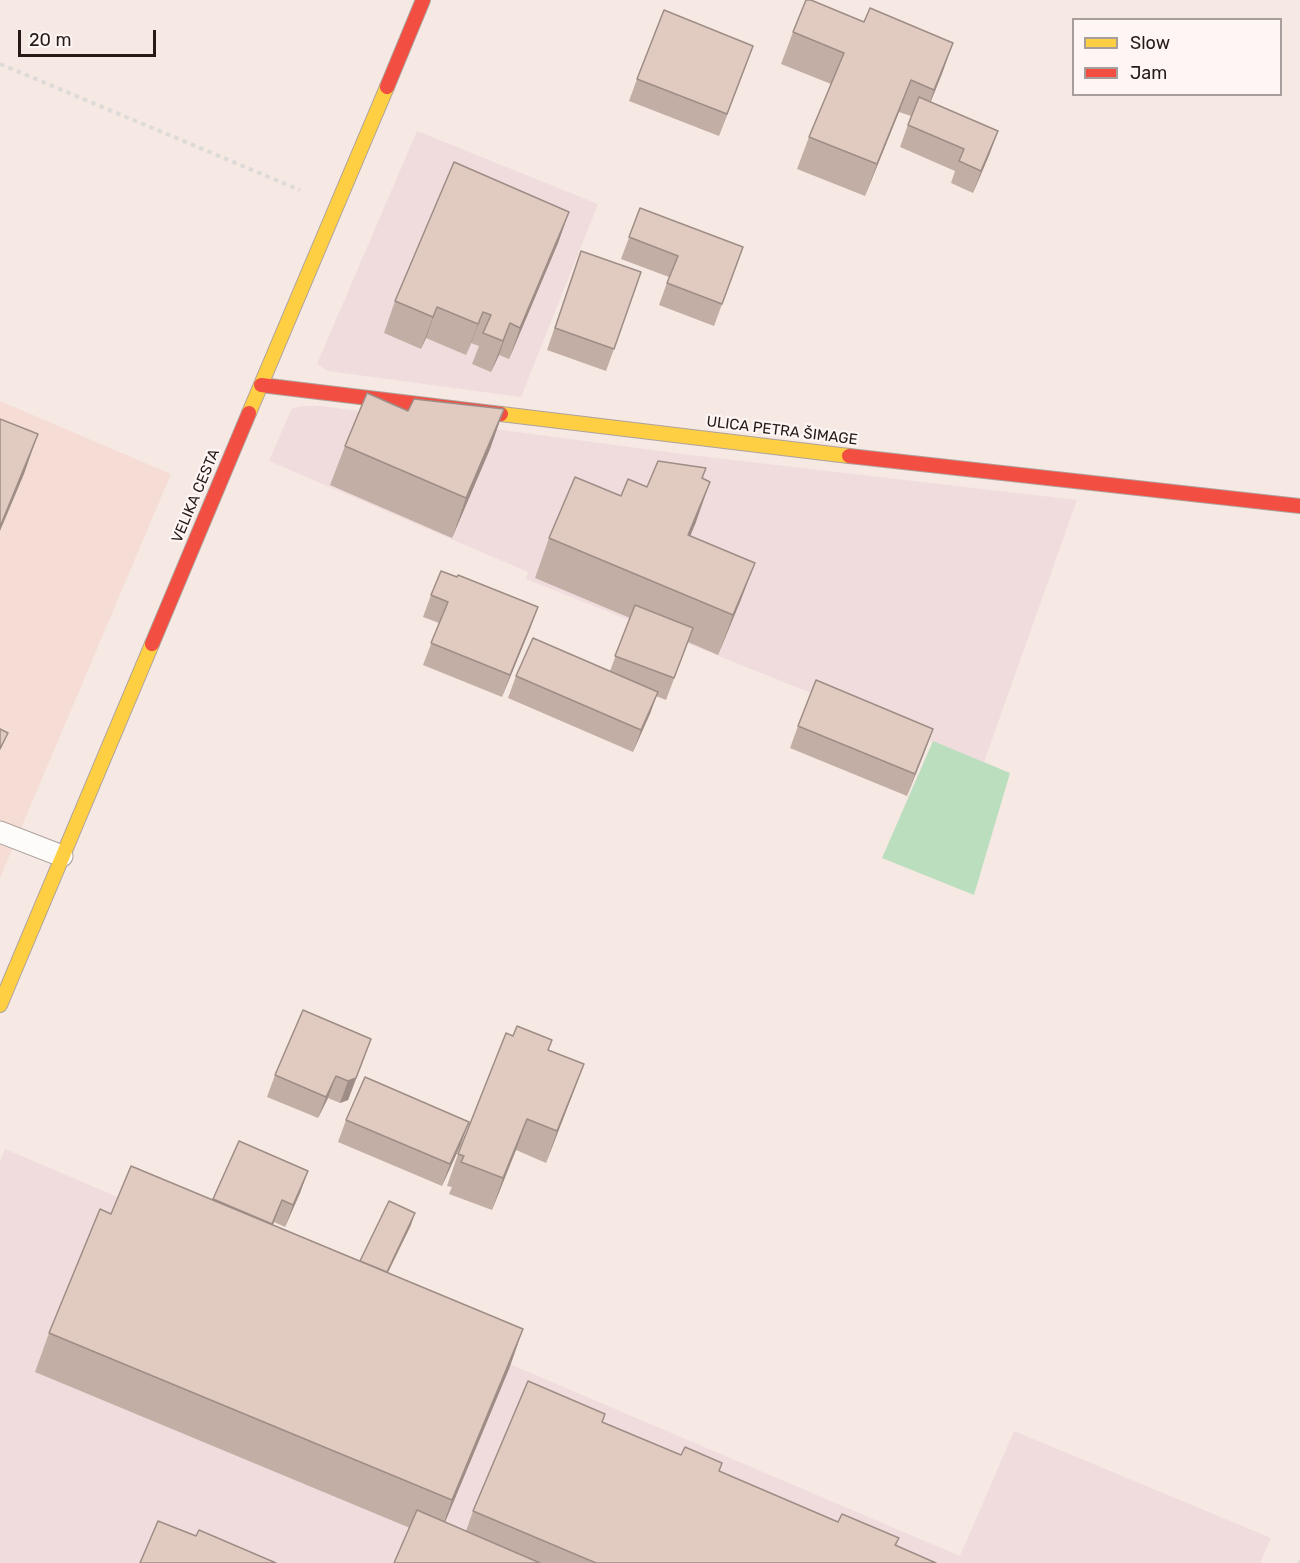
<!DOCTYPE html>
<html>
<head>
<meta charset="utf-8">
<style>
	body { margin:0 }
	#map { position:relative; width:1300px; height:1563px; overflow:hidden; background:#f6e8e3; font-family:Rubik,sans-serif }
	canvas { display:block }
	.legend { position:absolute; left:1072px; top:18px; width:210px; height:78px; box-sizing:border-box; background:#fdf6f4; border:2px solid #a79e9b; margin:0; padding:8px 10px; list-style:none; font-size:18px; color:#261a16 }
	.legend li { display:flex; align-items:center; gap:12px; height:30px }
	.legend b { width:30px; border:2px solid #a79e9b }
	.scale { position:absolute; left:18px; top:30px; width:138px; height:27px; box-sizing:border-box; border:3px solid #261a16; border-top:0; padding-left:8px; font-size:18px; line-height:21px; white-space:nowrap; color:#261a16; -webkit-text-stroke:4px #fdf6f4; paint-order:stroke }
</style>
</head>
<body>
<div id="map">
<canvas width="1300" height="1563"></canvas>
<ul class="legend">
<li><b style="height:8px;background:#ffcf43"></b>Slow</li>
<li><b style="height:8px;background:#f24e42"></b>Jam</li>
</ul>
<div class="scale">20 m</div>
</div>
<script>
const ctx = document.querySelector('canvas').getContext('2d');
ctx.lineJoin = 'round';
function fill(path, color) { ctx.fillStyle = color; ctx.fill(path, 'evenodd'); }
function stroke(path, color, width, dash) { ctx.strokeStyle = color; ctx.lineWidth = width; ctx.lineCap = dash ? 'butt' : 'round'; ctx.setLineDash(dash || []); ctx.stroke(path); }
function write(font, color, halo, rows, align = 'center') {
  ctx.font = font + ' Rubik,sans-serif'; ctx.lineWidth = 4.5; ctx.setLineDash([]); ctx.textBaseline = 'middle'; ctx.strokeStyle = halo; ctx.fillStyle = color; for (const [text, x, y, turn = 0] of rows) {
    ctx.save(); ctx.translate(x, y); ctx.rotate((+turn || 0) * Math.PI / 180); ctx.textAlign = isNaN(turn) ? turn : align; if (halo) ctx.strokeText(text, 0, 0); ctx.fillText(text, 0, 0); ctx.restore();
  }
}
fill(new Path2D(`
	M417,131L598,204L521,397L328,371L317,364Z
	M303,406H321L690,455L1077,500L984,762L526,579L528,572L269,461L292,408Z
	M5,1149L960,1556L1014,1431L1271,1538L1260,1563H0V1161Z`), '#f0dcdd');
fill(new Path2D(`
	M0,401L171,474L0,878Z`), '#f5ddd5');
fill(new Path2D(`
	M933,741L1010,773L974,895L882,858Z`), '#bbdebe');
const lane = new Path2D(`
	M0,832L62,856`);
const slow = new Path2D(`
	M249,413L387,87
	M501,414L849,456
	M0,1005L152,644`);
const jam = new Path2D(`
	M387,87L423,0
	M261,385L501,414
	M849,456L1300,506
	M152,644L249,413`);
stroke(lane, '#ada29d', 23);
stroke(slow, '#ada29d', 16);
stroke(jam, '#ada29d', 16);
stroke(new Path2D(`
	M0,64L300,190
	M1299,1563L1300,1561`), '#dddad8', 4, [4.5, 4.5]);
stroke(lane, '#fefcfb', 21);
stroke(slow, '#ffcf43', 14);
stroke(jam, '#f24e42', 14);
fill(new Path2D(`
	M864,22L953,43L930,102L990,153L973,193L951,183L955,171L900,147L911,116L899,112L865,196L797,169L809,137L831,84L781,64L793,32Z
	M753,46L719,136L629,101L637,79Z
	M640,208L743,247L714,326L659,305L669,277L621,259Z
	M569,212L558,243L509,359L499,355L491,372L472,364L479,346L471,343L466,355L426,338L421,349L384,333L395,301Z
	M573,273L614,349L606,371L547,350Z
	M504,409L490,449L452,538L330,485L345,446L408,411Z
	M702,479L696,522L690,536L755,563L740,602L718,655L688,642L666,700L656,696L633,752L508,698L516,676L610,671L630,618L535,578L549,538L621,496L647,487Z
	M431,595L538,607L502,697L423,665L439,623L423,617Z
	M798,726L933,729L907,796L790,748Z
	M548,1050L584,1064L546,1163L516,1150L492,1210L449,1194L452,1187L447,1186L458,1154Z
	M363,1061L348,1100L340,1103L328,1098L318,1118L267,1097L275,1075Z
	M346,1120L461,1144L442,1186L338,1142Z
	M239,1141L308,1171L300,1193L285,1227L274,1222L273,1225L360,1261L411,1225L388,1273L523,1329L509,1369L445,1522L466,1531L473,1511L602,1422L838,1522L899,1538L896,1546L936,1563H394L410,1528L35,1372L49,1333L111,1214L213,1200Z`), '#c2aea4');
fill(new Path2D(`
	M953,43L942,74L923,121L934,90Z
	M753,46L745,68L719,136L727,114Z
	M911,80L899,112L865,196L877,164Z
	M998,131L990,153L973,193L981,171Z
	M569,212L558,243L509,359L520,328Z
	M437,307L426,338L421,349L433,317Z
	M483,312L471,343L466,355L478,324Z
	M510,323L499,355L491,372L503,341Z
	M504,409L490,449L452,538L466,498Z
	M38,434L24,474L0,531V527Z
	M710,482L696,522L674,575L688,535Z
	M755,563L740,602L718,655L733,615Z
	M538,607L530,629L502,697L510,675Z
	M658,692L650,714L633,752L641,730Z
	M933,729L925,751L907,796L915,774Z
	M371,1039L348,1100L340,1103L348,1081Z
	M584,1064L572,1096L546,1163L557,1131Z
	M336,1076L328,1098L318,1118L326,1097Z
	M527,1119L516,1150L492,1210L503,1178Z
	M469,1122L461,1144L442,1186L450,1164Z
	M308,1171L300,1193L285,1227L293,1205Z
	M282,1200L274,1222L264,1246L272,1224Z
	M415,1213L411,1225L378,1292L382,1281Z
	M523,1329L509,1369L438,1539L452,1500Z`), '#9e8d86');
const building = new Path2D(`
	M806,0H811L864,22L870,8L953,43L934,90L911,80L877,164L809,137L844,53L793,32Z
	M664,10L753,46L727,114L637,79Z
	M919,97L998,131L981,171L959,161L964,149L908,125Z
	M454,162L569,212L520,328L510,323L503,341L483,333L491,315L483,312L478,324L437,307L433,317L395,301Z
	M640,208L743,247L722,304L667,283L678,256L629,237Z
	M581,251L641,272L614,349L555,328Z
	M367,393L408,411L414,399L504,409L466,498L345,446Z
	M0,419L38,434L0,527Z
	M658,461L706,468L702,478L710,482L688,535L755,563L733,615L549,538L575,477L621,496L628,479L647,487Z
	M441,571L457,577L458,575L538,607L510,675L431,643L448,602L431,595Z
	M635,605L693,628L674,678L615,656Z
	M533,638L658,692L641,730L516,676Z
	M816,680L933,729L915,774L798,726Z
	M0,729L8,733L0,749Z
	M303,1010L371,1039L356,1078L348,1081L336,1076L326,1097L275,1075Z
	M517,1026L552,1040L548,1050L584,1064L557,1131L527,1119L503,1178L461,1162L464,1156L458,1154L506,1033L513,1036Z
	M365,1077L469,1122L450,1164L346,1120Z
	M239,1141L308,1171L293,1205L282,1200L272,1224L213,1199Z
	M131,1166L523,1329L452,1500L49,1333L100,1209L111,1214Z
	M389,1201L415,1213L387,1272L360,1261Z
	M528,1381L605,1414L602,1422L681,1455L685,1447L722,1463L719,1471L838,1522L842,1514L899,1538L895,1545L936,1563H596L473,1511Z
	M417,1510L540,1563H394Z
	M158,1521L196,1536L199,1530L276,1563H140Z`);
fill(building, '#e1cabf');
stroke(building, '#9e8d86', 1.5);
write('15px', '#261a16', '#fdf6f4', [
	["ULICA PETRA ŠIMAGE",782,431,7],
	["VELIKA CESTA",196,496,-67]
]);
</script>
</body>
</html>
